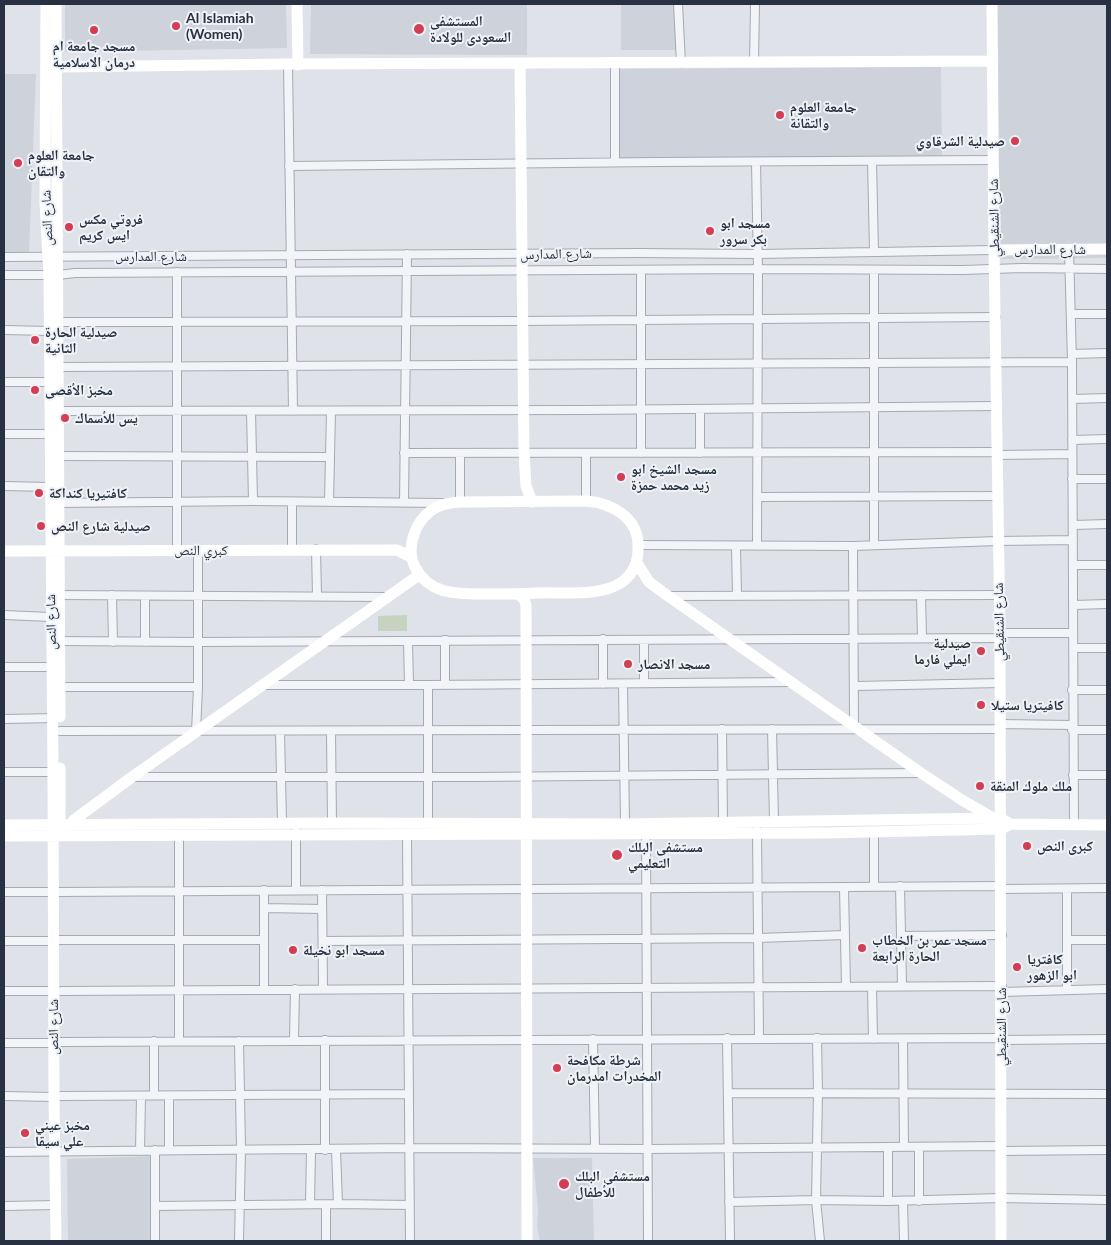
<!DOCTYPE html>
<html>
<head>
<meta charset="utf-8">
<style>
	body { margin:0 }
	#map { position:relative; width:1111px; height:1245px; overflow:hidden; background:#dfe3e9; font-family:Lato,sans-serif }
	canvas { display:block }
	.frame { position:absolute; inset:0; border:5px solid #273141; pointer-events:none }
</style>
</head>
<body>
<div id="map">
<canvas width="1111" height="1245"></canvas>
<div class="frame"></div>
</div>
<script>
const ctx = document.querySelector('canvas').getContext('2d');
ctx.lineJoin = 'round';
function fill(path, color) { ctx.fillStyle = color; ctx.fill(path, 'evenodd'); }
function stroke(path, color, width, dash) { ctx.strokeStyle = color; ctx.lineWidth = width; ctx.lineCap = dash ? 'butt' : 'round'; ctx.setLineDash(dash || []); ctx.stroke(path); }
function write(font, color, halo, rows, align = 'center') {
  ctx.font = font + ' Lato,"Noto Naskh Arabic",sans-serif'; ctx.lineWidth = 4; ctx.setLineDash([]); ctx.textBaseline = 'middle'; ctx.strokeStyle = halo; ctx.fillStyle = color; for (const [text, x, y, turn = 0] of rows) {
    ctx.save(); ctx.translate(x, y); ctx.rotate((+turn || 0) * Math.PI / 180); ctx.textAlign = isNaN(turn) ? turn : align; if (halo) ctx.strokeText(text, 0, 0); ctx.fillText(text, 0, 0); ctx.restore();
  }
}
fill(new Path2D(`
	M65,4H286L287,48L65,52Z
	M311,4H527V55L310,54Z
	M621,4H678V50H621Z
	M989,4H1107V258L995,259Z
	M941,67L942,161L618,162V69Z
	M4,74H36L29,252H4Z
	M153,1156L152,1241H68L67,1159Z
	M533,1158H592L594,1241H540L537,1227L538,1210Z`), '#cdd2db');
fill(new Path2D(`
	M407,615V631H378V616Z`), '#c5d3c0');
const street = new Path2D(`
	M678,4L681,63
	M754,62L755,4
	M615,63V162
	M288,64L293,411
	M872,161L874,251
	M756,162L758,269L757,546
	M289,166L657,162L993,160
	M1069,249L1072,362L1074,825
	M4,257L638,253L758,254L994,250
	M641,270V453
	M874,270V545
	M177,272V550
	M4,275H49
	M58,275L75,273L758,269L963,270L1022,268L1107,269
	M1071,314H1107
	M58,322L522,321L996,317
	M4,330L49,331
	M1072,354L1107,353
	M58,367L1072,362
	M4,382H50
	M1072,399L1107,398
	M700,409V453
	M58,411L584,410L997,406
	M251,411L253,501
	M4,434H50
	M1072,440L1107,439
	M404,453L998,452
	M460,454V502
	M998,455L1072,454
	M58,456L330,457
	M1072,479H1107
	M4,486L50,487
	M758,497L998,496
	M586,501V453
	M292,502V549
	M329,502L331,411
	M404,502L407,254
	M59,503L253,501L442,503
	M1073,525L1107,524
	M639,545L853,546L998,541L1073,540
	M736,546L737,595
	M853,546L854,724
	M316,549L317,596
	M1073,565H1107
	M59,595L387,597
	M112,595L113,642
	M921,595L922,638
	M145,596V642
	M669,596L999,595
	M1073,605L1107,604
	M4,615L51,617
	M1000,633H1073
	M644,640V683
	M59,641L198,642L1000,638
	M408,641L409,685
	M1073,648H1107
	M4,667H52
	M603,684V639
	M623,684L625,824
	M265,685H428L791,682
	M428,685V823
	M445,685V640
	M855,686L1000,683
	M60,687H198
	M1072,690H1107
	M4,719L57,718
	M1000,724L1072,725
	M722,729L723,822
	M772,729L774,822
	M1072,730H1107
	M60,731L1000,729
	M280,731L282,823
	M331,731L332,823
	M196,732L198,687V550
	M4,772H53
	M1073,775H1107
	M132,777H475L920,773
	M757,830L759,1038
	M874,832V887
	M646,833L648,1241
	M407,834L410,1241
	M900,886L902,986
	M844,888L846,987
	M1001,889L1107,888
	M264,890V990
	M296,890V830
	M322,890L323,989
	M4,892H54
	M60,892L1001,886
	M264,908L322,909
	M901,936L1002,935
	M60,940H264
	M1067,940H1107
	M4,941H53
	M323,941L758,938L845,935
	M872,987L873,1039
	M1067,990V889
	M4,991H53
	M61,991L1002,986
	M1002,992L1107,989
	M727,1038L730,1241
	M817,1038L818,1093L816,1200L820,1241
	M593,1039L595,1148
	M903,1039L904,1147
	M294,1040L295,989
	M1001,1040L1107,1039
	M179,1041V835
	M239,1041L241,1149L239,1241
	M61,1042L1001,1038
	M4,1043H54
	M728,1093L1107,1094
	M154,1095V1041
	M4,1096L54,1097
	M61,1096L409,1094
	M169,1096V1150
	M155,1150V1241
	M325,1150V1040
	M336,1150L338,1204
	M140,1151L141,1096
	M1001,1151L1107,1150
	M4,1152L409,1148L649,1149L1001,1146
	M888,1201V1147
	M903,1201L904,1241
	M919,1201V1147
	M729,1202L816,1200L888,1201L1001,1198L1107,1200
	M310,1204L311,1150
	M4,1206L56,1205
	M155,1206L338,1204L410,1205
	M326,1241V1205`);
stroke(street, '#a4aab3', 10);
stroke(street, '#f2f4f7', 8);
stroke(new Path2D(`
	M46,4L45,203L49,275L53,772L54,1097L56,1241
	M56,4L60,717
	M297,4L298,65
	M992,4L994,250L1000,633L1001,1241
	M520,63L524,453L526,486L532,502
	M56,67L288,64L992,61
	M994,250L1107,249
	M586,501C612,503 640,518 638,549C638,562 633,574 622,582C601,597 563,592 537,593C520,594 504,594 488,594C459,594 430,596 415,567C408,554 411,540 417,527C427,509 441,503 460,502Z
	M4,551L397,550L411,557
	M637,563L649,582L668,596L921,773L962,800L993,818
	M518,594L524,599L526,605L527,1241
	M4,825L332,823L625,824L994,818L1001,819L1007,822
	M60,827V768
	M68,828L74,820L132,777L419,575
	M4,836L824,833L1001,829L1011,824L1107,825`), '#fff', 11);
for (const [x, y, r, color] of [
	[176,26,5,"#d43e55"],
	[419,29,6,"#d43e55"],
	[94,30,5,"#d43e55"],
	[780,115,5,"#d43e55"],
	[1015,141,5,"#d43e55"],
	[18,163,5,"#d43e55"],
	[69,227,5,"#d43e55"],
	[710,231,5,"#d43e55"],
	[35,340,5,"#d43e55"],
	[35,390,5,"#d43e55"],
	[65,418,5,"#d43e55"],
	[621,477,5,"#d43e55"],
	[39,493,5,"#d43e55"],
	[41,526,5,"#d43e55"],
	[981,651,5,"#d43e55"],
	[628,664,5,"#d43e55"],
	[981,705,5,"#d43e55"],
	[980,786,5,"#d43e55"],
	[1027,846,5,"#d43e55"],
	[617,855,6,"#d43e55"],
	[862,948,5,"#d43e55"],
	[293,950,5,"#d43e55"],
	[1017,967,5,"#d43e55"],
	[557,1068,5,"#d43e55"],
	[25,1133,5,"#d43e55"],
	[564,1184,6,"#d43e55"]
]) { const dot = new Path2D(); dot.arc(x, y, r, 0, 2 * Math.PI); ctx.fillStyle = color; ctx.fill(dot); stroke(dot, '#eff2f6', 2); }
write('bold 14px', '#273141', '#eff2f6', [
	["Al Islamiah",186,18],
	["(Women)",186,34],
	["المستشفى",430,21],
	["السعودى للولادة",430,37],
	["مسجد جامعة ام",94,46,"center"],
	["درمان الاسلامية",94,62,"center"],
	["جامعة العلوم",790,107],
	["والتقانة",790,123],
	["صيدلية الشرقاوي",1005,141,"right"],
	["جامعة العلوم",28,155],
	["والتقان",28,171],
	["فروتي مكس",79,219],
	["ايس كريم",79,235],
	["مسجد ابو",720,223],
	["بكر سرور",720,239],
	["صيدلية الحارة",45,332],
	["الثانية",45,348],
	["مخبز الأقصى",45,390],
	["يس للأسماك",75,418],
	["مسجد الشيخ ابو",631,469],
	["زيد محمد حمزة",631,485],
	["كافتيريا كنداكة",49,493],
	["صيدلية شارع النص",51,526],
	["صيدلية",971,643,"right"],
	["ايملي فارما",971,659,"right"],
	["مسجد الانصار",638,664],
	["كافيتريا ستيلا",991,705],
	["ملك ملوك المنقة",990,786],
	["كبرى النص",1037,846],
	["مستشفى البلك",628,847],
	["التعليمي",628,863],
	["مسجد عمر بن الخطاب",872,940],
	["الحارة الرابعة",872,956],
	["مسجد ابو نخيلة",303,950],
	["كافتريا",1027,959],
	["ابو الزهور",1027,975],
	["شرطة مكافحة",567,1060],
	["المخدرات امدرمان",567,1076],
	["مخبز عيني",35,1125],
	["علي سيقا",35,1141],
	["مستشفى البلك",575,1176],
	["للأطفال",575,1192]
], 'left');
write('14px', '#273141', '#eff2f6', [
	["شارع النص",47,218,-92],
	["شارع الشنقيطي",994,218,-91],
	["شارع المدارس",1050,249],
	["شارع المدارس",556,254,-1],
	["شارع المدارس",151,256],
	["كبري النص",201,550],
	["شارع النص",51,622,-91],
	["شارع الشنقيطي",999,622,-91],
	["شارع النص",53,1027,-90],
	["شارع الشنقيطي",1001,1027,-90]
]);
</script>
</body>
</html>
